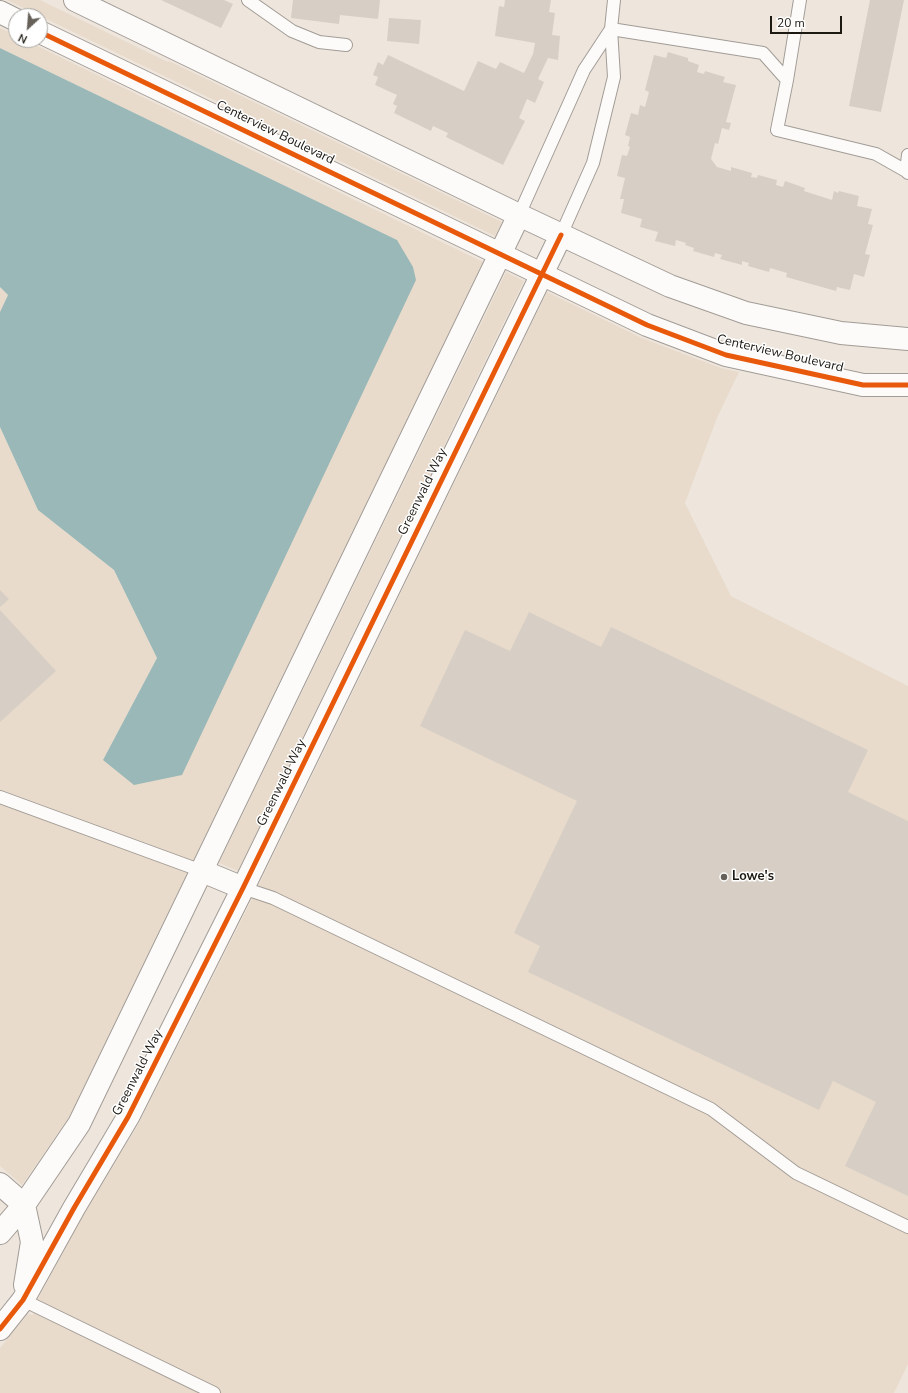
<!DOCTYPE html>
<style>
body{margin:0}
#map{position:relative;width:908px;height:1393px;overflow:hidden;background:#eee6dd;font-family:"Nunito Sans",sans-serif}
canvas{display:block}
.north{position:absolute;left:8px;top:8px;width:40px;height:40px;box-sizing:border-box;background:#fff;border:1px solid #a4a3a0;border-radius:50%;rotate:206deg;font-size:11px;font-weight:700;line-height:16px;text-align:center;color:#1c1812}
.north::after{content:'';display:block;margin:auto;width:14px;height:18px;background:#666059;clip-path:polygon(50% 0,100% 100%,50% 72%,0 100%)}
.scale{position:absolute;left:770px;top:16px;width:72px;height:18px;box-sizing:border-box;border:2px solid #1c1812;border-top:0;padding-left:5px;font-size:12px;line-height:14px;white-space:nowrap;color:#1c1812;-webkit-text-stroke:3px #fff;paint-order:stroke}
</style>
<div id="map">
<canvas width="908" height="1393"></canvas>
<div class="north">N</div>
<div class="scale">20 m</div>
</div>
<script>
const ctx = document.querySelector('canvas').getContext('2d');
ctx.lineJoin = 'round';
function fillPath(path, color) {
  ctx.fillStyle = color;
  ctx.fill(path, 'evenodd');
}
function poly(rows) {
  const path = new Path2D();
  for (const r of rows) {
    path.moveTo(r[0], r[1]);
    for (let i = 2; i < r.length; i += 2) path.lineTo(r[i], r[i + 1]);
  }
  return path;
}
function strokePath(path, color, width, dash) {
  ctx.strokeStyle = color;
  ctx.lineWidth = width;
  ctx.lineCap = dash ? 'butt' : 'round';
  ctx.setLineDash(dash || []);
  ctx.stroke(path);
}
function label(font, color, halo, rows, align = 'center') {
  ctx.font = font + ' "Nunito Sans",sans-serif';
  ctx.lineWidth = 3;
  ctx.setLineDash([]);
  ctx.textBaseline = 'middle';
  ctx.strokeStyle = halo;
  ctx.fillStyle = color;
  for (const [text, x, y, turn = 0] of rows) {
    ctx.save();
    ctx.translate(x, y);
    ctx.rotate((+turn || 0) * Math.PI / 180);
    ctx.textAlign = isNaN(turn) ? turn : align;
    if (halo) ctx.strokeText(text, 0, 0);
    ctx.fillText(text, 0, 0);
    ctx.restore();
  }
}
fillPath(poly([
 [7,0,40,0,168,62,169,61,502,222,495,236],
 [0,28,16,35,16,40,25,40,483,262,69,1117,22,1185,0,1166,0,427,38,510,114,570,157,658,103,760,397,240,0,48],
 [506,272,524,281,238,871,219,863],
 [0,287,8,295,0,312],
 [547,292,642,338,721,368,739,372,717,418,685,503,731,596,908,686,908,1364,894,1393,0,1393,0,1348,28,1314,33,1315,35,1304,84,1214,139,1123,249,905]
]), '#e9dbcb');
fillPath(poly([
 [0,48,397,240,413,267,416,280,182,775,134,785,103,760,157,658,114,570,38,510,0,427,0,312,8,295,0,287]
]), '#99b8b7');
fillPath(poly([
 [161,0,224,0,233,4,221,28],
 [293,0,380,0,378,19,340,15,339,24,291,18],
 [505,0,551,0,549,12,555,13,552,35,560,36,558,60,548,58,538,79,544,82,535,103,527,99,519,118,525,121,503,165,446,137,448,133,433,126,431,131,394,113,397,106,393,104,397,95,375,85,378,77,373,75,378,62,383,65,388,55,464,91,478,61,496,69,500,62,524,73,533,54,535,43,495,36,499,6,504,7],
 [870,0,904,0,881,112,849,106],
 [389,18,421,20,419,44,387,41],
 [668,52,688,58,688,61,699,65,697,72,704,74,705,71,725,77,723,82,736,85,726,122,731,123,729,130,722,128,718,144,715,143,711,159,717,167,731,171,731,167,752,173,751,177,757,178,758,175,777,180,776,185,783,187,785,181,805,188,804,191,832,200,834,191,838,193,839,191,859,196,857,206,872,209,868,224,873,225,865,254,870,255,864,277,854,274,850,290,837,287,836,291,786,277,787,273,770,268,769,272,748,266,749,263,742,261,742,265,720,259,722,255,715,253,714,257,693,251,694,248,685,245,686,243,676,240,675,246,655,241,658,232,640,227,642,219,621,213,624,199,620,199,625,178,617,176,622,155,627,156,630,147,628,146,630,137,625,135,631,113,638,115,640,105,645,107,649,92,645,90,654,55,666,58],
 [0,590,9,599,0,607],
 [0,610,56,671,0,722],
 [529,612,601,647,611,627,868,750,848,792,908,821,908,1196,845,1166,876,1102,833,1081,819,1110,528,972,540,946,514,933,577,801,420,726,465,630,510,651]
]), '#d7cfc5');
const lane = poly([
 [248,0,292,31,319,42,346,45],
 [611,29,763,53,787,80,777,130,876,154,906,171,908,173],
 [787,80,800,0],
 [906,171,908,155],
 [519,215,584,70,611,29],
 [561,235,593,163,614,77,611,29,614,0],
 [0,797,202,871],
 [243,888,273,898,711,1109,796,1173,908,1227],
 [23,1300,214,1393]
]);
const street = poly([
 [202,871,243,888],
 [0,1184,24,1205]
]);
const secondary = poly([
 [75,0,519,215,670,286,746,313,841,333,908,339],
 [0,12,16,20],
 [40,32,647,325,726,355,863,385,908,385],
 [24,1205,32,1242,25,1285],
 [0,1233,24,1205,79,1124,519,215],
 [0,1329,23,1300,74,1208,128,1117,243,888,561,235]
]);
strokePath(lane, '#a29c96', 14);
strokePath(street, '#a29c96', 24);
strokePath(secondary, '#a29c96', 24);
strokePath(lane, '#fcfbfa', 12);
strokePath(street, '#fcfbfa', 22);
strokePath(secondary, '#fcfbfa', 22);
strokePath(poly([
 [40,32,647,325,726,355,863,385,908,385],
 [0,1329,23,1300,74,1208,128,1117,243,888,561,235]
]), '#e8590c', 5);
for (const [x, y, r, color] of [
 [724,877,4,"#666059"]
]) {
  const dot = new Path2D();
  dot.arc(x, y, r, 0, 2 * Math.PI);
  ctx.fillStyle = color;
  ctx.fill(dot);
  strokePath(dot, '#fff', 1.5);
}
label('13px', '#1c1812', '#fff', [
 ["Centerview Boulevard",275,133,26],
 ["Centerview Boulevard",780,354,13],
 ["Greenwald Way",423,492,-64],
 ["Greenwald Way",282,783,-64],
 ["Greenwald Way",138,1073,-63]
]);
label('bold 13px', '#1c1812', '#fff', [
 ["Lowe's",732,877]
], 'left');
</script>
